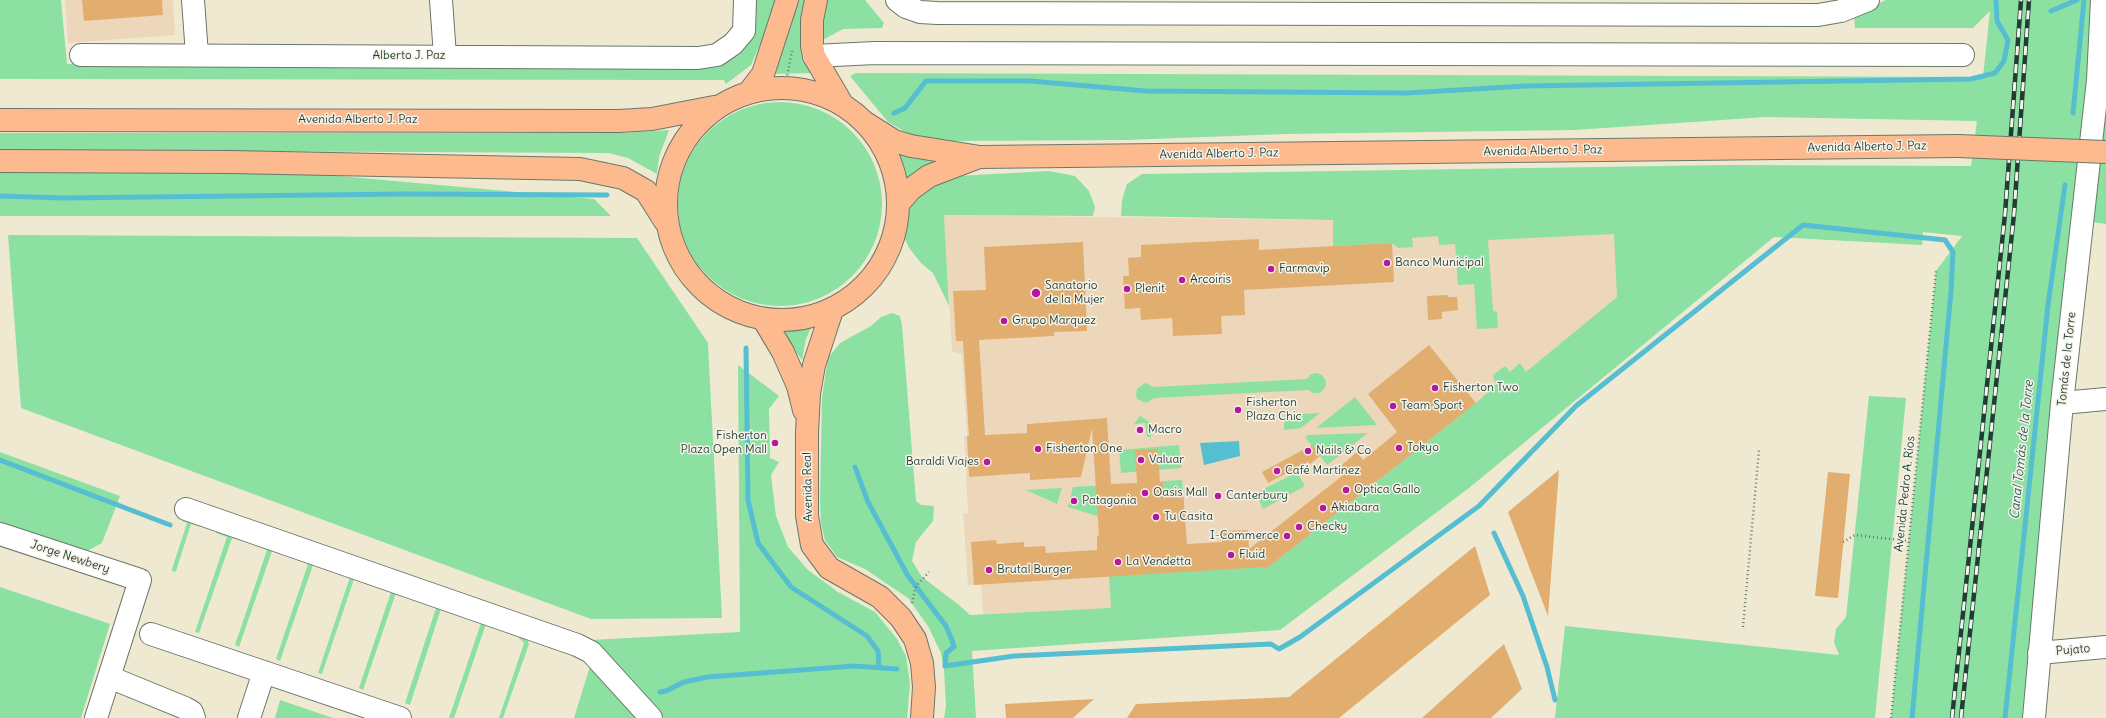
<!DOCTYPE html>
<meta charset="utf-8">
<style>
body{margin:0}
canvas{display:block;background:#f0e9d2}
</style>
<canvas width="2106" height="718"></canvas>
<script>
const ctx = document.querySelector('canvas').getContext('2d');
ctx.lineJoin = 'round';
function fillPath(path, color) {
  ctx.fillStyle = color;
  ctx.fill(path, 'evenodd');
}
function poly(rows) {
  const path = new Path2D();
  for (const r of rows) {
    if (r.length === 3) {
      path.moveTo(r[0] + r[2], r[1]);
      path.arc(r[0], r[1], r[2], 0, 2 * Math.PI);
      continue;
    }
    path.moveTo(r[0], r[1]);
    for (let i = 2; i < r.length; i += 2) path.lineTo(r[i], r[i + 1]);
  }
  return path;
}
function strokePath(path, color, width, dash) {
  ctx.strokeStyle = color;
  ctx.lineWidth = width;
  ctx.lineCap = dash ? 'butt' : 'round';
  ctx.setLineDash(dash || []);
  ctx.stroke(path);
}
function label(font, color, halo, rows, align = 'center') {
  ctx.font = font + ' Delius,sans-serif';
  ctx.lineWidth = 3;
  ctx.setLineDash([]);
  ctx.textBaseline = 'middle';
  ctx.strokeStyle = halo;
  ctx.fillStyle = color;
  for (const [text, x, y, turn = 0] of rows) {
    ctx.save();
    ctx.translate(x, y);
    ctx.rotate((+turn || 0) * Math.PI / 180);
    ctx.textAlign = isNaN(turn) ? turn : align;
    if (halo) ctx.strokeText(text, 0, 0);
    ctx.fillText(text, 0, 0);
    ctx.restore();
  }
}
fillPath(poly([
 [65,0,173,0,175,35,68,43],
 [944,215,1481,222,1751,216,1273,602,983,614,981,585,968,585,963,514,968,513,964,437,967,436,962,357,961,354,952,352]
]), '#edd7bb');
fillPath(poly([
 [0,0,61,0,67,64,706,68,718,67,740,54,752,36,755,0,775,0,765,33,751,65,726,84,724,80,0,79],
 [793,0,810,0,812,73,769,74],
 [826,0,865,0,884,23,882,28,843,29,821,41,821,26],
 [1886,0,2102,0,2106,80,2106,224,2083,221,2034,718,1891,718,1936,271,1962,236,1923,232,1922,245,1774,237,1469,488,1280,630,972,651,976,718,944,718,946,706,944,670,941,653,928,626,908,598,865,569,837,557,825,540,821,524,820,500,822,397,828,358,840,343,871,326,881,317,892,313,900,316,902,325,916,501,921,505,934,506,933,521,916,542,912,561,922,577,959,605,970,615,1111,608,1109,576,1264,566,1266,569,1476,403,1496,385,1493,375,1505,366,1510,372,1520,363,1526,372,1617,297,1614,234,1488,240,1493,311,1497,312,1498,328,1477,329,1474,284,1458,285,1455,244,1439,245,1438,236,1412,238,1413,247,1398,248,1392,243,1333,246,1333,220,1121,216,1122,200,1127,184,1142,174,1726,165,1971,166,1977,121,1766,117,1575,130,1285,134,1127,140,950,141,909,134,888,122,850,76,856,73,1983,77,1990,11,1973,28,1855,28,1854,15],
 [780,204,102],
 [669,130,659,157,657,174,628,158,609,153,0,150,0,133,624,133],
 [902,152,961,158,903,181,898,156],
 [273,170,594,199,611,216,0,216,0,172],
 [1049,171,1075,176,1089,191,1095,207,1093,216,944,215,949,306,933,273,921,263,909,248,902,232,904,214,914,196,933,183,957,176],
 [8,235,637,238,708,343,722,618,591,619,21,408],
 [811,328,806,339,802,360,780,331],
 [738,365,779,396,769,409,770,458,779,462,771,475,776,516,788,547,808,570,838,592,875,612,897,639,906,656,910,684,907,718,664,718,591,640,740,632],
 [1316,373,1322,375,1325,379,1326,385,1323,390,1319,393,1313,393,1308,390,1154,398,1146,403,1137,399,1136,394,1137,389,1145,383,1154,387,1307,379,1311,374],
 [1869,396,1906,398,1875,718,1555,718,1565,626,1839,655,1834,642,1836,629,1846,617],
 [1355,397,1377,425,1316,428],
 [1320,413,1301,428,1284,430,1284,415],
 [1140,416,1151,423,1151,437,1147,437,1145,423,1134,424],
 [1368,433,1327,465,1305,437,1308,435],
 [1179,445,1181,468,1121,473,1119,450],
 [0,452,120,496,102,543,87,551,0,522],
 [1297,472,1305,486,1263,509,1256,493],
 [1182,480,1183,490,1163,492,1163,481],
 [1107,485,1110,520,1068,507,1073,487],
 [1062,488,1057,504,1026,490],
 [184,515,203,525,201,527,191,524,176,571,173,572,172,569,187,523,182,521],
 [216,530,245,539,243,541,232,538,199,633,195,632,227,537,216,533],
 [256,543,285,552,283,555,272,551,239,647,235,645,267,550,256,546],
 [297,557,324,569,313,565,280,661,276,659,308,564,297,560],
 [350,577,354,579,322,674,318,673],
 [0,587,110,624,81,718,0,718],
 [391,592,396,593,363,690,359,688],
 [436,608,441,609,410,705,405,703],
 [481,623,486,624,454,718,449,718],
 [515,634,526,637,529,644,503,718,499,718,524,643],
 [590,666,637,718,574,718],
 [280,700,333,718,275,718]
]), '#8ce0a2');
fillPath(poly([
 [1239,441,1240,456,1204,465,1200,443]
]), '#55bed1');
strokePath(poly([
 [2051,11,2077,0],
 [894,113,905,108,926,81,1030,81,1146,91,1407,93,1525,86,1971,79,1995,73,2004,61,2008,40,1997,21,1996,0],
 [2073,113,2084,0],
 [0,196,63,198,404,194,607,195],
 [746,348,748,500,758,543,791,587,867,636,878,651,879,666],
 [0,460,170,525],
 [855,467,868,502,908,576,946,626,952,640,954,647,946,653,945,666,1014,656,1271,644,1279,649,1300,637,1479,506,1576,406,1803,225,1945,240,1953,252,1951,291,1912,718],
 [1494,533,1523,596,1547,667,1555,700],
 [660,692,666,691,684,682,708,677,854,666,897,669],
 [2005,718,2048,305,2065,185]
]), '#55bed1', 5);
fillPath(poly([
 [82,0,162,0,163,15,84,21],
 [1259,239,1259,250,1392,243,1394,282,1244,290,1245,315,1221,316,1222,334,1173,336,1172,318,1141,320,1140,308,1125,309,1123,276,1129,276,1128,258,1141,257,1141,245],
 [1083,242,1087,331,1054,332,1054,336,979,340,985,435,1027,433,1027,424,1107,418,1111,484,1137,483,1135,450,1158,449,1160,482,1163,481,1163,492,1183,490,1187,544,1222,542,1221,531,1248,530,1249,549,1342,476,1337,469,1357,452,1363,460,1384,443,1397,432,1368,394,1429,345,1476,403,1266,569,1264,567,974,585,971,542,996,540,997,544,1024,542,1024,547,1045,546,1046,553,1064,552,1097,550,1097,536,1099,536,1092,428,1081,477,1030,480,1030,473,969,477,967,436,969,436,963,341,956,341,953,291,986,290,984,247],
 [1448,295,1448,297,1457,297,1458,310,1442,312,1442,319,1428,320,1427,296],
 [1312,445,1320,456,1310,464,1308,462,1268,483,1262,472],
 [1559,470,1548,616,1508,512],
 [1828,472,1850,474,1838,598,1815,596],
 [1475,546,1490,595,1339,718,1127,718,1136,704,1289,697],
 [1504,644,1522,689,1491,718,1422,718],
 [1094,699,1073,718,1006,718,1005,704]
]), '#e2ae70');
const minor = poly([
 [193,0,197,55],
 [441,0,445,56],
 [897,0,906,7,920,12,937,13,1818,15,1841,11,1868,0],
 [81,55,698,58,717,55,733,44,744,31,745,0],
 [814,56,875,53,1963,55],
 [2062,403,2106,399],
 [186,509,577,645,591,652,651,718],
 [0,534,140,580,96,718],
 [151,634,400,718],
 [2039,653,2106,647],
 [109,677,185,708,192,712,194,718],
 [249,718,264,672],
 [2034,718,2062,403,2098,80,2102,0]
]);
const major = poly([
 [816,0,812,20,812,46,814,56,842,104],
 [782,204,116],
 [750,91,763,74,787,0],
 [0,120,619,121,652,119,714,107],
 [864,122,894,141,911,146,980,157,1958,146],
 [0,161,231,162,580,169,623,178,646,191,665,221],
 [898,204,911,189,929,176,979,157],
 [832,310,814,365,809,394,807,432,807,516,812,545,829,568,880,597,901,618,915,639,922,663,924,687,922,718],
 [764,320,783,352,798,386,804,410]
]);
strokePath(minor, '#68796b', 24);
strokePath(major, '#68796b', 24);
strokePath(poly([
 [785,87,792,51],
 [1843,542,1855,535,1909,541],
 [912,603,916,586,929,572],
 [1743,627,1759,450],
 [1891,718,1936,271]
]), '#68796b', 2.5, [1, 3]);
strokePath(minor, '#fff', 22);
strokePath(major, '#fcba8e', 22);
const rail = poly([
 [1952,718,2005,214,2021,0],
 [1961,718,2014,214,2029,0]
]);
strokePath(rail, '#1f3d34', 4.5);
strokePath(rail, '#f7f3e8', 3, [9]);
const majorBridge = poly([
 [1958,146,2106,152]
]);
strokePath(majorBridge, '#68796b', 24, []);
strokePath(majorBridge, '#fcba8e', 22);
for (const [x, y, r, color] of [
 [1387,263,4,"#b5179e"],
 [1271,269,4,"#b5179e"],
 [1182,280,4,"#b5179e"],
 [1127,289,4,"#b5179e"],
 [1036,293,5,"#b5179e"],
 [1004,321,4,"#b5179e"],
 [1435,388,4,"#b5179e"],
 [1393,406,4,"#b5179e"],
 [1238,410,4,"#b5179e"],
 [1140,430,4,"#b5179e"],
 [775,443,4,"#b5179e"],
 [1399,448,4,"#b5179e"],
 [1038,449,4,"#b5179e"],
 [1308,451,4,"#b5179e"],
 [1141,460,4,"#b5179e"],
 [987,462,4,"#b5179e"],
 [1277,471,4,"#b5179e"],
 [1346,490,4,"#b5179e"],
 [1145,493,4,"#b5179e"],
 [1218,496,4,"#b5179e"],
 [1074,501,4,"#b5179e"],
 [1323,508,4,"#b5179e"],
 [1156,517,4,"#b5179e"],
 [1299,527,4,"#b5179e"],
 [1287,536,4,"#b5179e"],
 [1231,555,4,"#b5179e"],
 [1118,562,4,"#b5179e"],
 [989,570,4,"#b5179e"]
]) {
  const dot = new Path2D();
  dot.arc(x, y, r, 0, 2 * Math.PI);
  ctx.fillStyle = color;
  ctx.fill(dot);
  strokePath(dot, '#f7f3e8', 1.5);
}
label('12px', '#1f3d34', '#f7f3e8', [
 ["Alberto J. Paz",409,56],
 ["Avenida Alberto J. Paz",358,120],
 ["Avenida Alberto J. Paz",1867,147,-1],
 ["Avenida Alberto J. Paz",1543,151,-1],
 ["Avenida Alberto J. Paz",1219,154,-1],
 ["Tomás de la Torre",2067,359,-84],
 ["Avenida Real",808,487,-91],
 ["Avenida Pedro A. Ríos",1905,494,-84],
 ["Jorge Newbery",70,557,18],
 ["Pujato",2073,650,-5]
]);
label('12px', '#1f3d34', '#f7f3e8', [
 ["Banco Municipal",1395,263],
 ["Farmavip",1279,269],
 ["Arcoiris",1190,280],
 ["Sanatorio",1045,286],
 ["de la Mujer",1045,300],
 ["Plenit",1135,289],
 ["Grupo Marquez",1012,321],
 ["Fisherton Two",1443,388],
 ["Fisherton",1246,403],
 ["Plaza Chic",1246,417],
 ["Team Sport",1401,406],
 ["Macro",1148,430],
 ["Fisherton",767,436,"right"],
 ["Plaza Open Mall",767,450,"right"],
 ["Tokyo",1407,448],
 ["Fisherton One",1046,449],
 ["Nails & Co",1316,451],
 ["Valuar",1149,460],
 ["Baraldi Viajes",979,462,"right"],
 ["Café Martínez",1285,471],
 ["Optica Gallo",1354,490],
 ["Oasis Mall",1153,493],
 ["Canterbury",1226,496],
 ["Patagonia",1082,501],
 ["Akiabara",1331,508],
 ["Tu Casita",1164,517],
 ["Checky",1307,527],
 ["I-Commerce",1279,536,"right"],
 ["Fluid",1239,555],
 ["La Vendetta",1126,562],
 ["Brutal Burger",997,570]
], 'left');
label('italic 13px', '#2c5d5b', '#f7f3e8', [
 ["Canal Tomás de la Torre",2022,450,-84]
]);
</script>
